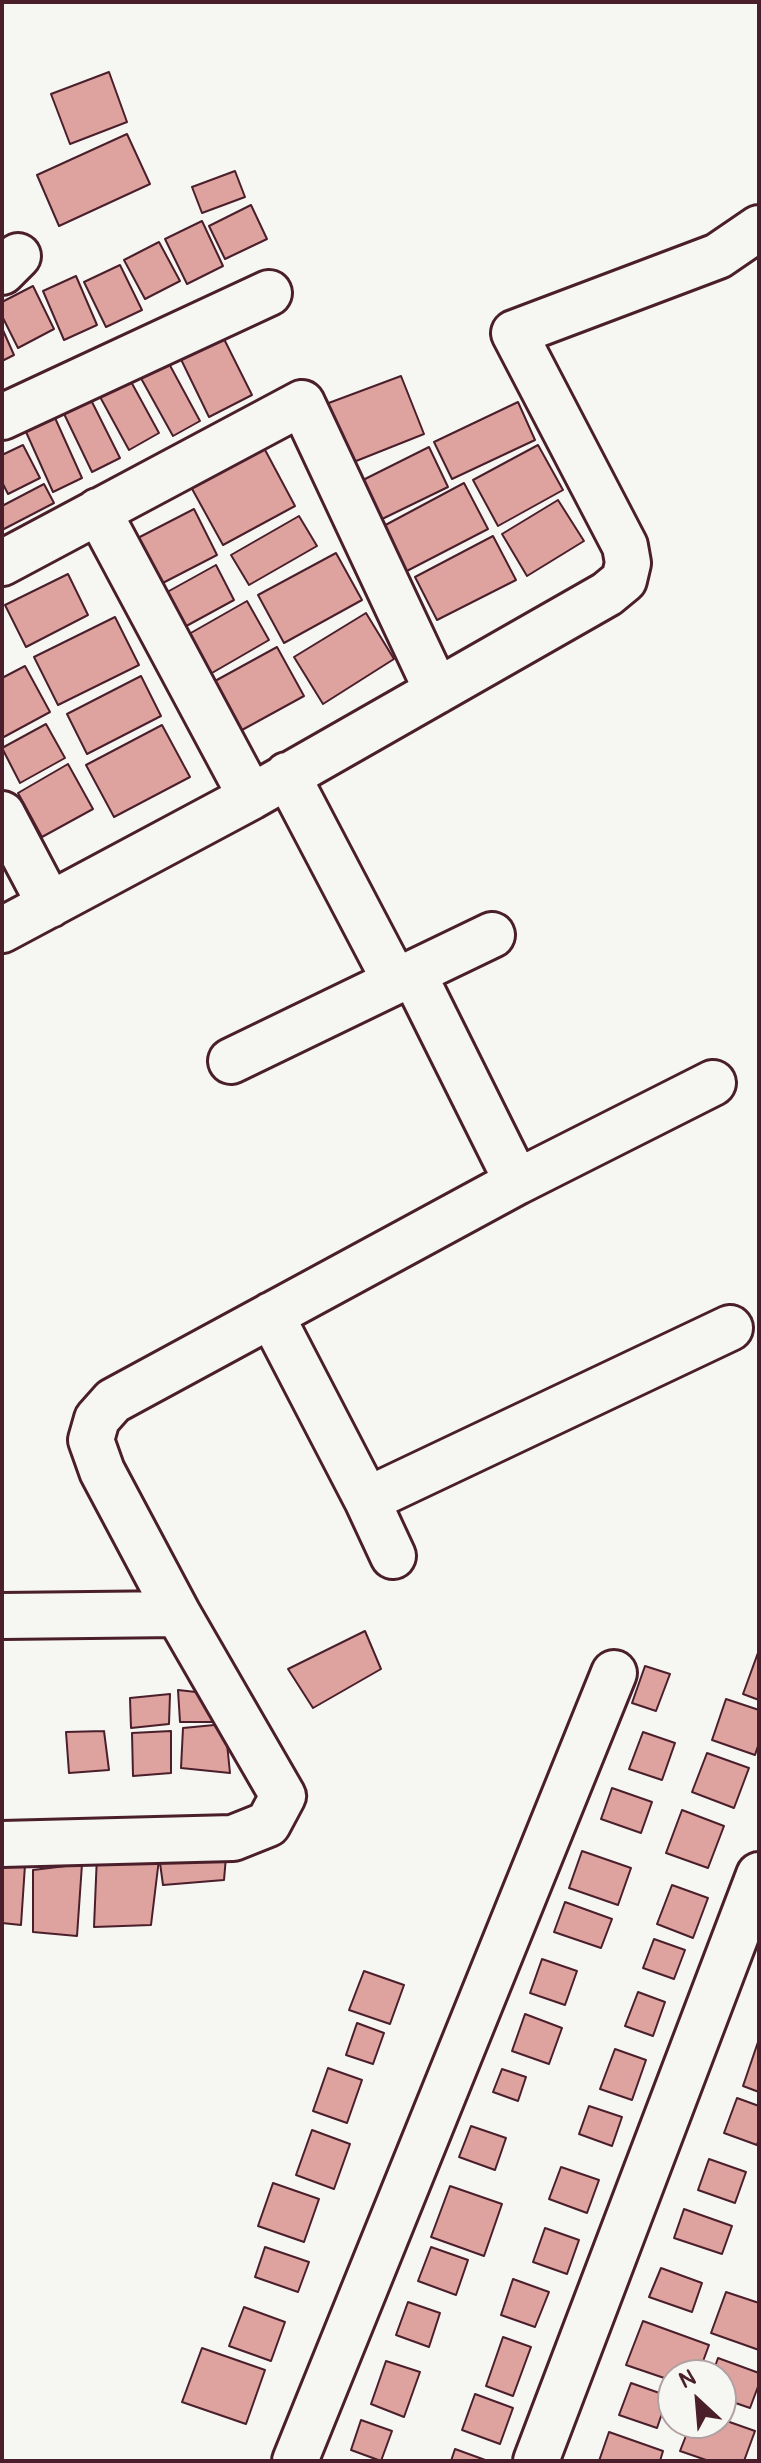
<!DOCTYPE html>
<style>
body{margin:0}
#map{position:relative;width:761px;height:2463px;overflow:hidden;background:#f6f6f2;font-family:Pangolin,sans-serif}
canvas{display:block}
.frame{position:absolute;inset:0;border:4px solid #4a1f2b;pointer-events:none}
.north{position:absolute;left:657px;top:2359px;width:80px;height:80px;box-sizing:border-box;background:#f6f6f2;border:2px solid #b1a0a2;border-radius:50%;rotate:334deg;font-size:22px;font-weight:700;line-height:32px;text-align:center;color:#4a1f2b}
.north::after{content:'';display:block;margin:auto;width:28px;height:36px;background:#4a1f2b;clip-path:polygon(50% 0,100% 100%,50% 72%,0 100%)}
</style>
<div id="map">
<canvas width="761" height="2463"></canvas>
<div class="frame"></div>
<div class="north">N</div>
</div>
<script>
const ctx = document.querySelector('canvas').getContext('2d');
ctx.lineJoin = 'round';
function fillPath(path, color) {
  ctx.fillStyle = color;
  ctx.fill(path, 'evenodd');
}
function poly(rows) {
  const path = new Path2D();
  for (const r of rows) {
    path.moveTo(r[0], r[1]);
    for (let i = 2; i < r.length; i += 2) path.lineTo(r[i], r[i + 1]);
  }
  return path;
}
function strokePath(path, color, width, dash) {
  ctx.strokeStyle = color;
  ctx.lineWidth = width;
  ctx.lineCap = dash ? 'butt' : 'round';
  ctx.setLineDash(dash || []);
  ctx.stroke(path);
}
const building = poly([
 [109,72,127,122,70,144,51,94,109,72],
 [127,134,150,184,59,226,37,175,127,134],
 [235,171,245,197,202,213,192,187,235,171],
 [251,205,267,239,225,259,209,226,251,205],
 [202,221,223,266,187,284,165,239,202,221],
 [159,242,180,281,145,299,124,260,159,242],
 [120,265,142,310,106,327,84,282,120,265],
 [76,276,97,325,64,340,43,291,76,276],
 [33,286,54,329,18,348,2,316,2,302,33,286],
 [216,323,252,395,209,417,174,345,216,323],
 [2,328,14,355,2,361,2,328],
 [160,347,200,421,173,436,132,362,160,347],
 [123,367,159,433,129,450,93,384,123,367],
 [401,376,424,434,341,467,318,407,401,376],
 [81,380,120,458,92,472,54,393,81,380],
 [518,402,535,440,452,479,434,442,518,402],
 [51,409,82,478,53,492,22,423,51,409],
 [23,445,40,478,8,494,2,482,2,455,23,445],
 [538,445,563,490,498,526,473,480,538,445],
 [429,447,448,487,378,521,359,482,429,447],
 [264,448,295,506,223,545,191,487,264,448],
 [464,483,488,529,401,574,378,529,464,483],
 [44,484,54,503,2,530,2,506,44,484],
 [558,500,584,541,527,576,502,534,558,500],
 [194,509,217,555,155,587,132,541,194,509],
 [299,516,317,546,249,585,231,555,299,516],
 [493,536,516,580,437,620,415,577,493,536],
 [336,553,362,600,284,643,258,595,336,553],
 [216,565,234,600,179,630,160,596,216,565],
 [68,574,88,615,26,647,5,605,68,574],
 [247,601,269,640,205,677,182,638,247,601],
 [366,613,394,659,323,704,294,657,366,613],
 [115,617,139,665,58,705,34,657,115,617],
 [277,647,304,696,242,730,215,681,277,647],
 [25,666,50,712,2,738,2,678,25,666],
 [141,676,161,716,87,754,67,714,141,676],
 [46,724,65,758,20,783,2,748,46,724],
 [162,725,190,777,114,817,86,765,162,725],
 [68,764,93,809,42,837,18,793,68,764],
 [365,1631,381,1669,313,1708,288,1669,365,1631],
 [759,1650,759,1700,743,1694,759,1650],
 [645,1666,670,1674,656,1711,632,1703,645,1666],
 [178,1690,223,1695,233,1722,180,1722,178,1690],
 [170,1694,169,1724,131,1728,130,1698,170,1694],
 [726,1699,759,1710,759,1743,755,1755,712,1740,726,1699],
 [225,1724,230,1773,181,1768,183,1728,225,1724],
 [104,1731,109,1770,69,1773,66,1732,104,1731],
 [171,1731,171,1773,133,1776,132,1733,171,1731],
 [643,1732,675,1743,662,1780,629,1769,643,1732],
 [707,1753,749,1768,734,1808,692,1792,707,1753],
 [612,1788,652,1802,641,1833,601,1819,612,1788],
 [682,1810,724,1826,708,1868,666,1853,682,1810],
 [227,1845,224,1880,163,1885,158,1848,227,1845],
 [582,1851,631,1868,618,1905,569,1888,582,1851],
 [97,1855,159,1859,151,1925,94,1927,97,1855],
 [82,1864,77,1936,33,1932,33,1870,82,1864],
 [2,1865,25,1865,21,1925,2,1923,2,1865],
 [672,1885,708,1898,693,1938,657,1924,672,1885],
 [565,1902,612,1919,601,1948,554,1932,565,1902],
 [654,1939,685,1950,674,1979,643,1968,654,1939],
 [542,1959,577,1971,565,2005,530,1993,542,1959],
 [364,1971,404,1985,390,2024,349,2010,364,1971],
 [638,1992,665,2002,653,2036,625,2026,638,1992],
 [525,2014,562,2028,549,2064,512,2051,525,2014],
 [357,2023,384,2033,373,2064,346,2055,357,2023],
 [758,2042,759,2043,759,2092,743,2086,758,2042],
 [615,2049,646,2060,632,2100,600,2089,615,2049],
 [328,2068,362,2080,347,2123,313,2111,328,2068],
 [502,2069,526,2077,518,2101,493,2092,502,2069],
 [737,2098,759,2106,759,2138,757,2145,724,2133,737,2098],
 [589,2106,622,2117,612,2146,579,2134,589,2106],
 [471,2126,506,2138,495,2170,459,2157,471,2126],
 [312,2130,350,2144,334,2189,296,2175,312,2130],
 [709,2159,746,2172,735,2203,698,2190,709,2159],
 [561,2167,599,2180,587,2213,549,2199,561,2167],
 [273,2183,319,2199,304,2242,258,2226,273,2183],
 [450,2186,502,2204,484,2256,431,2237,450,2186],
 [684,2209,732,2226,722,2254,674,2238,684,2209],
 [545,2228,579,2240,567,2274,533,2262,545,2228],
 [265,2247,309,2262,298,2292,255,2277,265,2247],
 [431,2247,468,2260,456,2295,418,2281,431,2247],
 [661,2268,702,2283,692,2312,649,2297,661,2268],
 [513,2279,549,2292,535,2327,501,2315,513,2279],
 [726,2292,759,2303,759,2350,711,2333,726,2292],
 [408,2302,440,2313,429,2347,396,2335,408,2302],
 [244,2307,285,2322,271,2361,229,2346,244,2307],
 [643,2321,709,2345,698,2375,673,2375,673,2381,626,2365,643,2321],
 [503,2337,531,2347,513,2396,486,2386,503,2337],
 [202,2348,265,2370,246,2424,182,2402,202,2348],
 [718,2358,759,2373,759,2384,750,2408,721,2398,721,2375,712,2375,718,2358],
 [386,2361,420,2372,404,2417,371,2404,386,2361],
 [631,2383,668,2396,657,2428,619,2415,631,2383],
 [475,2394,513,2408,500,2444,462,2430,475,2394],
 [721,2419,755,2431,744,2461,709,2461,680,2451,691,2423,721,2423,721,2419],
 [361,2420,392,2431,381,2461,351,2450,361,2420],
 [609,2432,663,2451,660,2461,599,2461,609,2432],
 [455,2449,488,2461,451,2461,455,2449]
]);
fillPath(building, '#dea39f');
strokePath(building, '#4a1f2b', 2);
const minor = poly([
 [2,272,18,256],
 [2,417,269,293],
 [98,511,251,797],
 [2,563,302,403,437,691],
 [287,775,395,981],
 [2,814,50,905],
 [2,930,251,797,607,594,624,580,628,563,625,546,514,333,718,256,759,228],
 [413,973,492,935],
 [231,1061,413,973,517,1182],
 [271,1315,367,1500,393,1556],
 [367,1500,730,1328],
 [2,1616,178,1614],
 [2,1844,233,1838,268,1824,283,1796,178,1614,102,1471,91,1440,97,1419,113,1401,517,1182,713,1083],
 [295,2461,614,1673],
 [536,2461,759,1875]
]);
strokePath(minor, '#4a1f2b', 50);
strokePath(minor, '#f6f6f2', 44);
</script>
